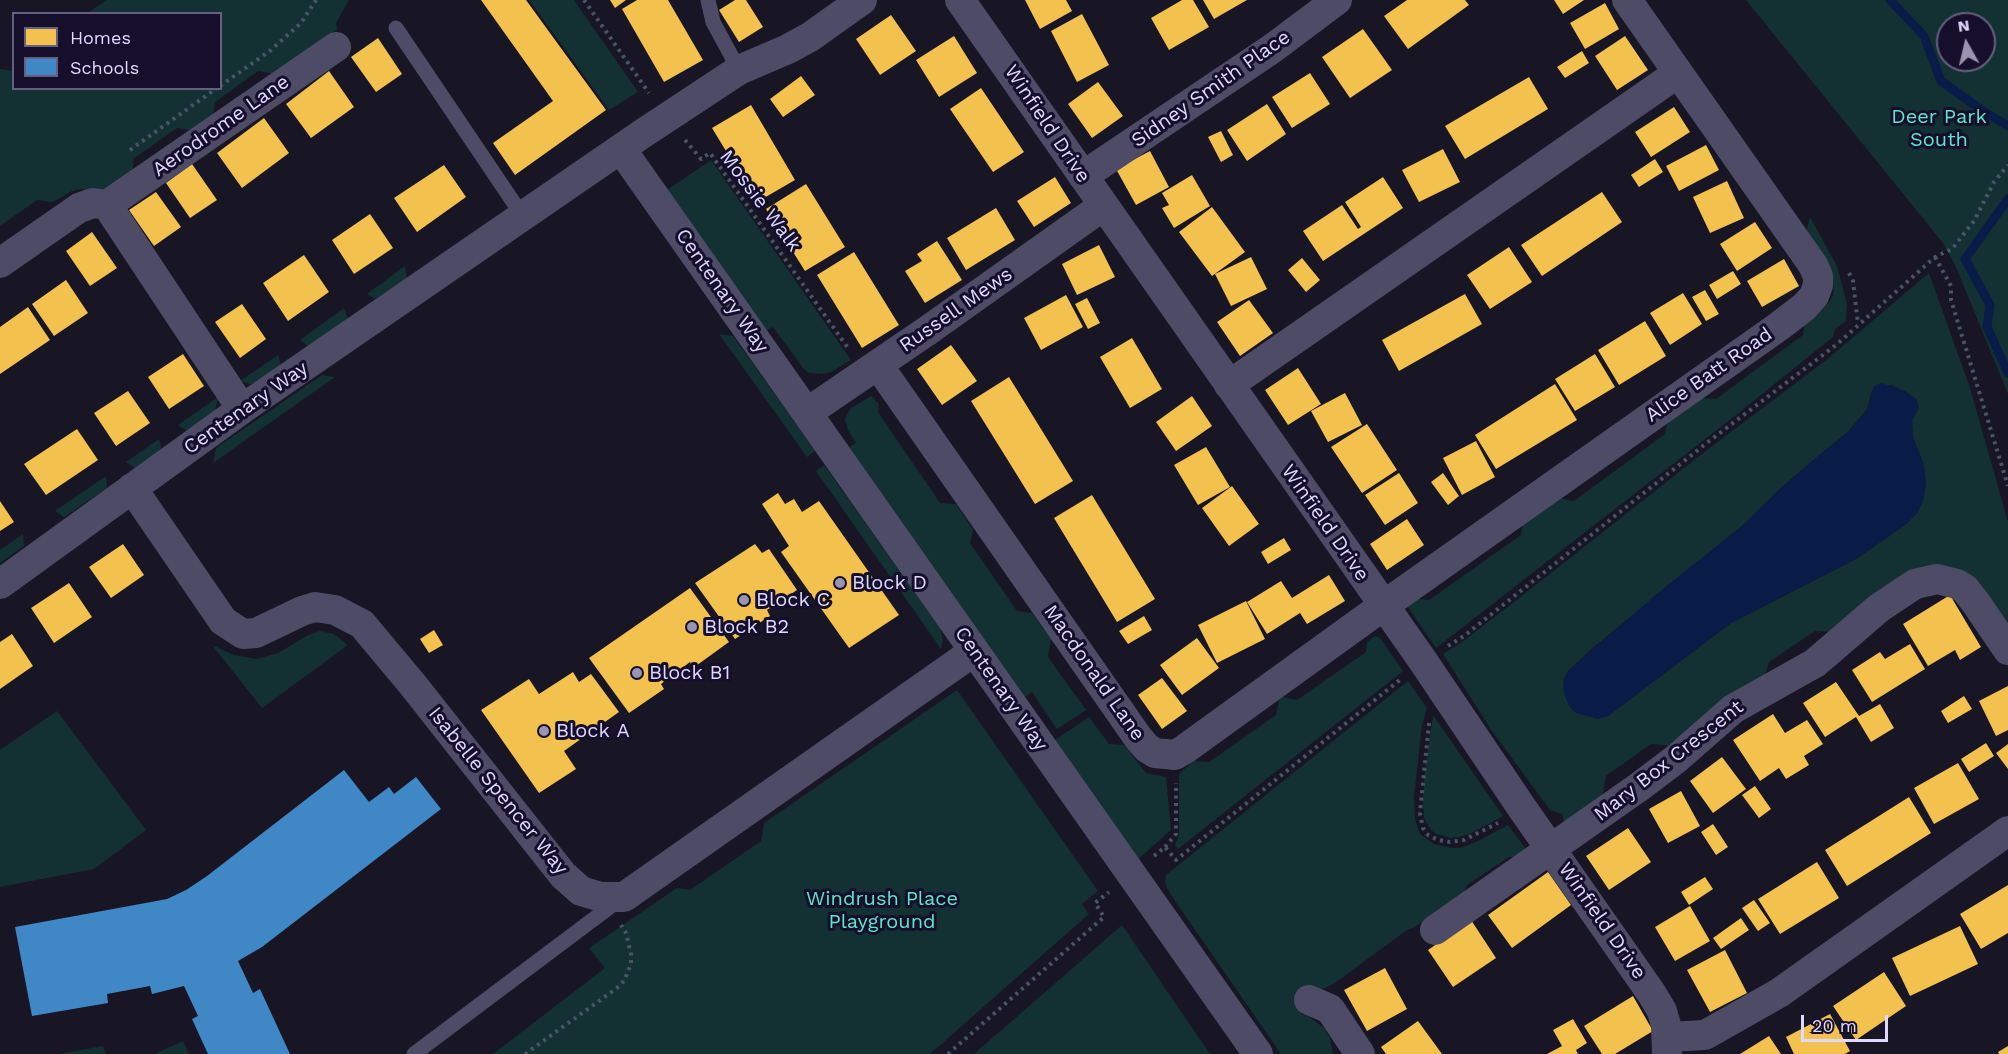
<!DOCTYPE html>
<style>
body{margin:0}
#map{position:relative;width:2008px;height:1054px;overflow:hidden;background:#181525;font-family:"Work Sans",sans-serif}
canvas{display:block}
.legend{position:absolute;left:12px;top:12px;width:210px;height:78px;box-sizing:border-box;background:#150f2b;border:2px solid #666080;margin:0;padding:8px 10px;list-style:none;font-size:18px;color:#dfd9ff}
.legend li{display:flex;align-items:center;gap:12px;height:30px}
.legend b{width:30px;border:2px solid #666080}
.north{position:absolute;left:1936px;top:12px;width:60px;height:60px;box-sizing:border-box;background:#150f2b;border:2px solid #666080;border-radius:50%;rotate:352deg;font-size:16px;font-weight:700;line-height:24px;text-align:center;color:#dfd9ff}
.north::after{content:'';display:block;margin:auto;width:21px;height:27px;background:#9994b3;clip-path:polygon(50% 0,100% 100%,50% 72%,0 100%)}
.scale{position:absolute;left:1801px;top:1015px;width:87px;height:27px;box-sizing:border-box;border:3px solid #dfd9ff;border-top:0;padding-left:8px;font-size:18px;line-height:21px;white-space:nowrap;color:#dfd9ff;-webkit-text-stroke:4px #150f2b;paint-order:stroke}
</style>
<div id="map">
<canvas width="2008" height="1054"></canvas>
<ul class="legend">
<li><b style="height:16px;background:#f2c14e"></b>Homes</li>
<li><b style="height:16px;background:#3f88c5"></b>Schools</li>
</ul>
<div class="north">N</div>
<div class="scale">20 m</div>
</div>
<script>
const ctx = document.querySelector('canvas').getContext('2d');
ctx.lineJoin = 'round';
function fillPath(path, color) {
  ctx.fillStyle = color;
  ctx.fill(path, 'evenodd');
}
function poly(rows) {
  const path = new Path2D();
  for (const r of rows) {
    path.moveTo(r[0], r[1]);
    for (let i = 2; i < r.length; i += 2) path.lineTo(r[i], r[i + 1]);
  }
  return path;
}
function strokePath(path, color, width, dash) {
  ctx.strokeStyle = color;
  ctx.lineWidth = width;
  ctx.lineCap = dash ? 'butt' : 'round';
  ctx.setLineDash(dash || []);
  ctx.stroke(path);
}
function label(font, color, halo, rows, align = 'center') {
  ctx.font = font + ' "Work Sans",sans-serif';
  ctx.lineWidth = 6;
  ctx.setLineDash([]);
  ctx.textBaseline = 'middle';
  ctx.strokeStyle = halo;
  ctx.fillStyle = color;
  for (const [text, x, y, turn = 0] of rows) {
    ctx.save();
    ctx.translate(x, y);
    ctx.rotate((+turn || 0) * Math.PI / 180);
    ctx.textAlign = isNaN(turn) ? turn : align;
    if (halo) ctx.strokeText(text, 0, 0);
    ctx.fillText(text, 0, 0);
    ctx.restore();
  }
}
fillPath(poly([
 [106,0,349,0,336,23,337,30,275,74,258,71,215,102,213,118,195,131,177,128,133,159,133,174,105,194,82,189,72,191,53,202,37,200,0,226,0,69,13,71,14,88,220,88,220,14,88,13],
 [529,0,574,0,638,92,609,110],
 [1746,0,2008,0,2008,394,1956,267,1943,243],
 [1948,24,1984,24,1984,60,1948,60],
 [711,160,851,360,831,372,823,374,809,373,803,368,773,327,765,331,667,190],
 [1810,217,1837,266,1847,304,1846,321,1835,329,1833,337,1736,415,1436,648,1405,603,1413,598,1429,600,1521,535,1523,522,1558,498,1574,501,1665,434,1668,419,1699,398,1716,399,1803,335,1805,321,1825,307,1831,300,1834,292,1832,270,1806,233],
 [405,266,407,278,375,299,367,294],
 [1929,273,1970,388,2008,522,2008,629,1959,572,1839,632,1815,631,1769,662,1763,682,1675,746,1651,744,1606,776,1602,798,1564,822,1562,814,1550,810,1492,731,1443,654,1462,642,1518,599,1707,450,1825,361],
 [1892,385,1916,399,1919,407,1912,421,1913,438,1924,465,1924,497,1918,512,1905,525,1856,559,1731,623,1608,716,1563,681,1568,671,1595,646,1742,526,1782,487,1824,451,1848,432,1867,409,1872,391],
 [344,308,348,319,308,346,300,340],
 [719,334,733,336,815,451,807,457],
 [278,355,281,365,255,383,250,384,240,381],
 [322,375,335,377,213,463,216,448],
 [871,396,879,404,878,412,940,503,956,504,973,530,970,543,1017,611,1032,613,1051,639,1048,657,1086,710,1057,729,1032,692,1025,697,849,447,856,443,848,430,845,419,847,414,851,408],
 [218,397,215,411,188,432,178,425],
 [159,439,162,450,135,468,126,462],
 [824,465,940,628,943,640,941,649,816,471],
 [106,476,107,488,64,517,55,511],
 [23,534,24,546,0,563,0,550],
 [320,631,334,634,348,645,262,708,212,645,234,655,257,659,278,653,308,635],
 [1375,636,1380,638,1403,671,1178,849,1175,845,1179,834,1179,774,1193,761,1209,762,1276,715,1279,700,1282,697,1297,700,1366,652,1367,642],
 [1408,681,1427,708,1422,725,1414,797,1415,819,1420,834,1434,844,1452,848,1460,848,1476,842,1508,825,1529,853,1522,856,1509,857,1467,885,1464,893,1413,928,1407,930,1335,983,1299,1000,1301,1014,1308,1016,1324,1028,1330,1038,1333,1054,1281,1054,1173,898,1167,888,1165,881,1166,875],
 [957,690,1098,891,1082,904,1089,914,930,1054,493,1054,605,968,589,948,677,888,690,890,761,841,764,823],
 [57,711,146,830,94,869,0,887,0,750],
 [1433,715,1503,816,1470,834,1459,837,1451,838,1436,834,1431,830,1424,818,1423,803,1425,769],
 [1089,717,1109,744,1124,745,1146,773,1166,777,1171,830,1137,860,1055,740],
 [1122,925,1210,1054,974,1054],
 [183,1041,189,1054,154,1054],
 [103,1046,106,1054,58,1054]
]), '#133133');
fillPath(poly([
 [1882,383,1905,391,1916,399,1919,407,1912,421,1913,438,1924,465,1926,483,1924,497,1918,512,1905,525,1856,559,1731,623,1608,716,1598,719,1576,713,1569,706,1564,694,1563,681,1568,671,1659,592,1742,526,1782,487,1824,451,1848,432,1867,410,1874,386]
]), '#091c48');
fillPath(poly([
 [481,0,526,0,606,110,515,175,493,143,553,101],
 [610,0,626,0,615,8],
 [637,0,668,0,703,60,664,82,622,9],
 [735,0,746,0,763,27,739,42,719,10],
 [1025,0,1066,0,1072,11,1040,29],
 [1182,0,1193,0,1209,27,1169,50,1151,18],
 [1203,0,1247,0,1214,19],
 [1407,0,1465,0,1469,5,1408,49,1384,16],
 [1554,0,1584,0,1563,14],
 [1605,3,1619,29,1585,49,1570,23],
 [1082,14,1109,65,1077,82,1051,31],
 [891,15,916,51,880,75,856,39],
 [1363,29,1392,70,1350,98,1322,57],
 [954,36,977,73,939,97,916,60],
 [1625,36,1648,70,1617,90,1595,56],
 [378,38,402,74,376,92,351,57],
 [1582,51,1589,63,1565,78,1557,67],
 [329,71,354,107,311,138,286,104],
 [1310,73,1330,104,1292,128,1272,97],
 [801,76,815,95,783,117,770,99],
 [1529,77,1548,109,1465,159,1445,126],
 [1098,82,1123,116,1092,138,1068,104],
 [981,88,1024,152,993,172,950,109],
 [1267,104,1286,134,1247,161,1227,130],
 [751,105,795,180,757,202,712,128],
 [1674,107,1690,132,1651,157,1635,132],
 [264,118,289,153,242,188,217,153],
 [1221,131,1233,155,1221,162,1208,137],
 [1706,145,1719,170,1679,191,1666,166],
 [1443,149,1460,182,1419,202,1402,170],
 [1150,151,1169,187,1136,205,1116,169],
 [1655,159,1663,172,1639,187,1631,175],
 [192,164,217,200,190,218,166,183],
 [444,165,466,197,417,232,394,198],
 [1192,175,1210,206,1174,228,1162,208,1169,205,1162,193],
 [1055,177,1071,203,1034,227,1017,201],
 [1383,177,1403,208,1323,261,1303,231,1342,205,1358,229,1361,227,1345,202],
 [1727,181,1744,218,1710,233,1693,197],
 [806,184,845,247,805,271,766,209],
 [156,192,181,227,154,246,129,210],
 [1602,192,1622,222,1542,276,1521,245],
 [1212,207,1245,252,1212,276,1179,232],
 [996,208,1015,240,966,270,947,238],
 [370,214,393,248,354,274,332,240],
 [1755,222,1772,248,1737,271,1720,244],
 [92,232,117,268,90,286,66,251],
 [937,241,962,280,925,303,905,271,922,261,917,254],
 [1099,245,1115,277,1077,295,1062,264],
 [1509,247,1532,282,1490,309,1467,275],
 [854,252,899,325,862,348,817,275],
 [304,255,329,292,288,321,263,283],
 [1251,257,1267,289,1231,306,1215,274],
 [1302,258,1320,280,1306,292,1288,270],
 [1784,259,1799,286,1762,307,1747,281],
 [1733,271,1741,284,1717,299,1709,285],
 [66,280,88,313,54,336,32,304],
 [1705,290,1719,314,1706,321,1692,297],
 [1683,293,1702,324,1670,345,1650,313],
 [1465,294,1482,324,1399,371,1382,340],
 [1066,295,1083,327,1041,350,1024,318],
 [1087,298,1100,323,1088,329,1075,304],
 [1249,300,1273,333,1240,356,1217,322],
 [242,304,266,339,240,358,215,322],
 [28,307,50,340,0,374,0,327],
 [1645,321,1666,356,1619,385,1598,350],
 [1132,338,1162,389,1130,408,1100,357],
 [951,345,977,381,942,405,917,369],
 [183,354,204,386,169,409,148,377],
 [1595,354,1615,387,1575,411,1555,379],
 [1298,368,1321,404,1288,425,1265,390],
 [1009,377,1073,481,1035,504,971,401],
 [1555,384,1577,420,1496,469,1475,435],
 [128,391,150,423,116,446,94,413],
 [1345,393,1362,425,1328,442,1311,411],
 [1192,396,1212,426,1176,451,1156,422],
 [1367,424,1397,470,1362,493,1331,447],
 [77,429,98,460,46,495,24,464],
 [1476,441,1495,477,1462,495,1443,458],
 [1206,447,1230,487,1198,505,1174,465],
 [1399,473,1418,503,1385,525,1365,495],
 [1443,473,1459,496,1448,505,1431,482],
 [1232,486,1259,524,1229,546,1202,508],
 [778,493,785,504,794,499,802,512,819,501,899,615,849,648,781,552,789,546,762,504],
 [1092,495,1155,599,1117,622,1054,518],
 [0,501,14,522,0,531],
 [1407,519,1424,545,1387,570,1370,544],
 [1284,538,1291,550,1268,564,1261,552],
 [123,544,144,575,111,598,89,567],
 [755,544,762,553,769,549,797,590,767,610,770,616,735,639,695,583],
 [1329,575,1345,601,1307,624,1300,613,1267,634,1247,602,1281,581,1292,598],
 [69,583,92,617,54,643,31,608],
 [690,588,729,642,693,668,690,662,661,684,664,689,629,713,589,658],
 [1950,595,1981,647,1960,660,1955,650,1928,666,1903,624],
 [1246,601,1265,639,1217,663,1198,625],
 [1144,616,1152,630,1128,644,1119,631],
 [434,630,443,645,429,653,420,639],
 [12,634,33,666,0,689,0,642],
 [1197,638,1219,668,1182,695,1160,665],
 [1910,644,1925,669,1872,702,1852,670,1880,652,1885,659],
 [573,672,579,682,591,674,619,712,564,751,576,769,539,793,481,710,529,679,539,694],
 [1162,678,1187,711,1162,729,1138,695],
 [1836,682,1859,716,1880,704,1894,728,1871,742,1856,717,1825,737,1803,703],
 [2008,686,2008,730,1996,736,1979,701],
 [1964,696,1972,709,1948,723,1941,711],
 [1773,714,1785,733,1807,720,1823,744,1804,756,1809,765,1786,779,1779,768,1760,781,1733,740],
 [1986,743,1994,756,1969,772,1961,759],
 [2008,744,2008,769,1996,753],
 [1722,757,1746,789,1713,813,1690,781],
 [1958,763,1979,799,1934,824,1914,788],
 [1755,786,1771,809,1759,818,1742,795],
 [1681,791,1700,826,1668,843,1649,809],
 [1909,797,1931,833,1847,886,1825,850],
 [1713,824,1728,847,1716,855,1701,832],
 [1628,828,1651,862,1609,890,1586,856],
 [1817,862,1839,898,1780,934,1758,899],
 [1548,872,1571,905,1512,948,1488,915],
 [1705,877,1713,889,1689,905,1681,892],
 [2008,885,2008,933,1981,949,1960,914],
 [1754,900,1770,923,1758,931,1742,908],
 [1690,906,1710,941,1675,961,1655,927],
 [1741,918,1749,930,1721,949,1713,938],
 [1471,920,1496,958,1453,987,1428,950],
 [1960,926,1978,964,1910,996,1892,958],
 [1725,950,1747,993,1710,1012,1687,970],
 [1385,968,1407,1009,1367,1031,1344,990],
 [1884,972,1906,1006,1856,1040,1833,1006],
 [1633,996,1653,1031,1615,1054,1602,1054,1584,1026],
 [1830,1014,1850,1051,1845,1054,1794,1054,1786,1037],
 [1573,1019,1587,1043,1576,1050,1578,1054,1547,1054,1562,1046,1553,1030],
 [1418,1021,1442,1054,1386,1054,1381,1047],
 [1769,1036,1781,1054,1740,1054],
 [2008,1046,2008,1054,1999,1054,1998,1052]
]), '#f2c14e');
fillPath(poly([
 [344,770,369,802,389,787,394,794,416,777,441,809,262,947,238,961,253,993,260,989,290,1054,208,1054,192,1019,198,1016,184,986,152,994,150,986,107,994,108,1003,32,1016,15,927,151,902,167,899,186,890,207,876]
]), '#3f88c5');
strokePath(poly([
 [1890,0,1924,36,1941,81,1983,111,2008,126],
 [2008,199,1965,259,1990,305,1987,327,2008,373]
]), '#091c48', 9);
strokePath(poly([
 [584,0,649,93],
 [220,86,271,50,301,23,316,0],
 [685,140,701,159,710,153,848,348],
 [130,150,217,88],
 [1935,257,1951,286,1951,300,2008,486],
 [1849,273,1853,281,1858,324],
 [1448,646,1464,636,1708,442,1836,345,1935,257,1952,249,1974,221,1994,182,2008,165],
 [1429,723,1420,813,1423,828,1428,835,1438,840,1450,842,1464,840,1498,823],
 [1165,847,1176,834,1176,783],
 [1154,856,1165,847,1176,860,1401,679],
 [525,1054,617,988,624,981,631,964,631,954,626,933,621,925],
 [948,1054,1104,917,1095,903,1109,892]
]), '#475566', 4, [3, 4.5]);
strokePath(poly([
 [708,0,713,22,739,70],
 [396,28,522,215],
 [414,1054,619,900]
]), '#4d4b66', 15);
strokePath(poly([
 [960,0,1423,661,1522,808,1652,994,1662,1011,1666,1025,1667,1054],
 [621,149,1258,1054],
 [1083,176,1273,48,1337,0],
 [107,205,242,409],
 [0,263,79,208,93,203,107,205,336,47],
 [878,365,1139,739,1147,748,1155,753,1175,755,1185,749,1383,606,1778,327,1804,307,1814,296,1818,285,1818,276,1813,265,1627,0],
 [1229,385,1678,73],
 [808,412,927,331,1103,206],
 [132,488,223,621,243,634,256,633,302,611,315,607,335,610,362,624,413,685,563,875,581,891,601,897,624,897,973,652],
 [0,584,242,409,642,134,739,70,788,49,810,37,862,0],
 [1435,930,1639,787,1676,759,1733,709,1815,663,1879,608,1915,584,1937,579,1957,584,1965,589,1976,603,2008,650],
 [1309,1000,1330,1009,1360,1054],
 [1668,1037,1705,1035,1779,993,2008,831]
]), '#4d4b66', 30);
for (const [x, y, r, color] of [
 [840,583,6,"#9994b3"],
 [744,600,6,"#9994b3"],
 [692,627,6,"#9994b3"],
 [637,673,6,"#9994b3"],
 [544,731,6,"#9994b3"]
]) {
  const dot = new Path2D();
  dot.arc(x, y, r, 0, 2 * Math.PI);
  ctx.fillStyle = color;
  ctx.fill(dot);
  strokePath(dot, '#150f2b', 2);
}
label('20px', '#dfd9ff', '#150f2b', [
 ["Sidney Smith Place",1211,89,-35],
 ["Winfield Drive",1047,124,56],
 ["Aerodrome Lane",221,126,-35],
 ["Mossie Walk",760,201,53],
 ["Centenary Way",722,291,55],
 ["Russell Mews",956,310,-35],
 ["Alice Batt Road",1709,375,-35],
 ["Centenary Way",246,408,-35],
 ["Winfield Drive",1325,523,55],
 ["Macdonald Lane",1094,673,55],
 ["Centenary Way",1001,689,55],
 ["Mary Box Crescent",1669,761,-38],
 ["Isabelle Spencer Way",498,791,51],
 ["Winfield Drive",1602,921,55]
]);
label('20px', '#5de7cc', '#150f2b', [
 ["Deer Park",1939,117],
 ["South",1939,140],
 ["Windrush Place",882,899],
 ["Playground",882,922]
]);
label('20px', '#dfd9ff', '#150f2b', [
 ["Block D",852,583],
 ["Block C",756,600],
 ["Block B2",704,627],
 ["Block B1",649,673],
 ["Block A",556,731]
], 'left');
</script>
